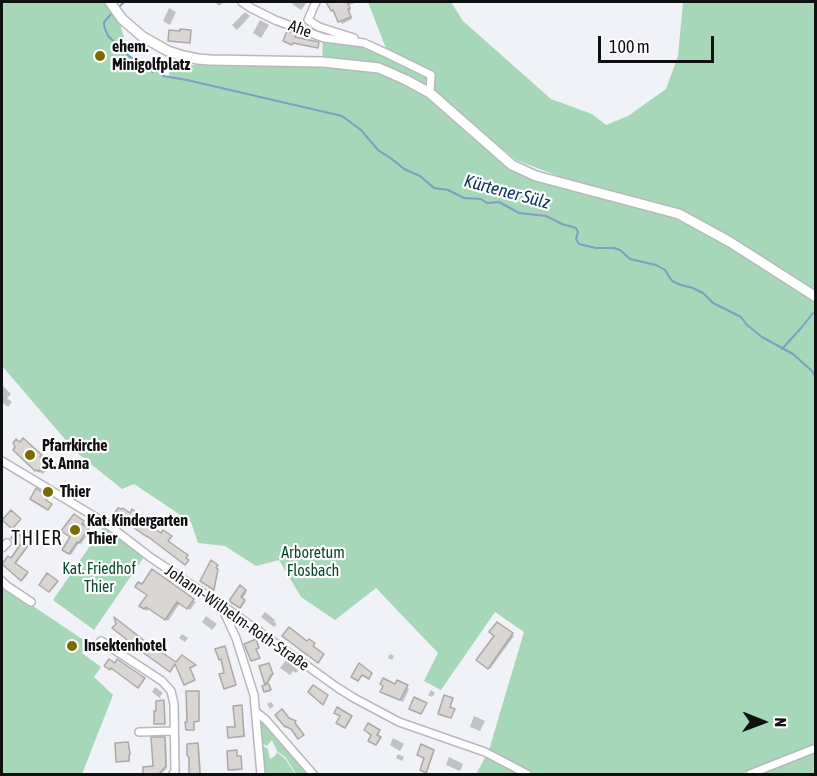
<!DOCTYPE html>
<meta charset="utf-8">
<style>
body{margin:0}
#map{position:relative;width:817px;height:776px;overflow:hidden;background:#f0f2f7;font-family:"Asap Condensed",sans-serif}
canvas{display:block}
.frame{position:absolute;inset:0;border:3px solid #0f1011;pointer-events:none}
.north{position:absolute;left:733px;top:692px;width:60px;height:60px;-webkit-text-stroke:4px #fff;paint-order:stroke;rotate:91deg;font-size:16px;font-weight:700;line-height:24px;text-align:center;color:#0f1011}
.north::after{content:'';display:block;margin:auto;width:21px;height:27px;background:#0f1011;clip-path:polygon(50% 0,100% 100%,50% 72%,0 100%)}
.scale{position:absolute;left:598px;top:36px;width:116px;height:27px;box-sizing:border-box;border:3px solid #0f1011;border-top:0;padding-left:8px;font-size:18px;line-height:21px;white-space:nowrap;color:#0f1011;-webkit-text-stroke:4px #fff;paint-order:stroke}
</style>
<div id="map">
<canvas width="817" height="776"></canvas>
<div class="frame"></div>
<div class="north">N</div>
<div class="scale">100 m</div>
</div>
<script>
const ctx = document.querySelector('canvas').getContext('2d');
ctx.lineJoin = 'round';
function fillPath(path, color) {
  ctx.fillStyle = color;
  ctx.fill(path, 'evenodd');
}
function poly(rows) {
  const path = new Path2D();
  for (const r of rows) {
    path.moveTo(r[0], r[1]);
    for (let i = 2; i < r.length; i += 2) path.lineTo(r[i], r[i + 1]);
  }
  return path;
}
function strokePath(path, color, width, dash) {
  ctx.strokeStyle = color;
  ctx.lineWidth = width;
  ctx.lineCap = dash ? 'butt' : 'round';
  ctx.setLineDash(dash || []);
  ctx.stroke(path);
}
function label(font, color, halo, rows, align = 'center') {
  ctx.font = font + ' "Asap Condensed",sans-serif';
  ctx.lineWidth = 4.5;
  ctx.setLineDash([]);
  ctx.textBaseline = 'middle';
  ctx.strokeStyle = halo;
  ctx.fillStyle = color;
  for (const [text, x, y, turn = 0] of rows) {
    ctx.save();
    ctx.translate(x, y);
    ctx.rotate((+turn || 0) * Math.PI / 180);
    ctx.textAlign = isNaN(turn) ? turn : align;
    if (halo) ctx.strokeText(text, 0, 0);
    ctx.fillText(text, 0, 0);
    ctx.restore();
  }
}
fillPath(poly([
 [2,2,108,2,119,20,129,55,168,77,173,63,192,65,323,65,379,70,429,94,512,167,677,216,730,244,815,301,815,744,741,774,534,774,489,750,524,632,495,612,441,690,424,681,438,653,376,588,335,620,301,597,279,560,256,566,225,546,198,543,191,522,134,484,122,489,76,452,2,366],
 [368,2,451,2,463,21,551,99,592,114,606,125,628,116,666,89,678,56,683,2,815,2,815,294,767,260,681,209,558,176,516,160,431,92,432,75,387,51],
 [323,39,363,45,430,75,429,91,379,67,322,61],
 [103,527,144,557,94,630,53,600],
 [2,583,6,588,88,643,82,653,101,667,94,677,113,695,82,774,2,774],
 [260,721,262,721,310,774,296,774,286,758,277,751,272,740,267,746,261,743],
 [262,745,268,749,270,759,275,756,277,752,278,753,286,760,295,774,264,774],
 [815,751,815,774,762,774,801,757],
 [486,756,519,774,476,774]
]), '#a5d7b8');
fillPath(poly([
 [215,2,224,2,219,6],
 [294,2,307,2,301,10,292,4],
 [328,2,358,2,349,5,351,10,349,11,352,19,342,24,335,11,334,12,332,10],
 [169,8,176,12,170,25,163,21],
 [245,12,250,16,237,30,232,25],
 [260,20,269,25,261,38,253,33],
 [2,385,11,394,7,398,12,402,8,407,2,402],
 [23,440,44,459,42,461,48,467,48,470,42,474,40,472,39,473,32,467,20,444],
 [74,516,83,522,85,524,84,526,90,531,81,544,79,543,71,555,66,552,72,538],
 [29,532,37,538,33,544,31,542,15,565,28,574,22,581,16,576,17,575,3,565,8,558,11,560],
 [240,587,247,592,242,599,245,602,241,608,231,601],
 [148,596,193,600,196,602,190,610,180,603,168,621,149,608,147,611,143,608],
 [265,612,275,620,274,622,277,624,274,627,261,617],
 [206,616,217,624,212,630,202,622],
 [182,634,188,638,185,642,179,638],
 [512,634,514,636,490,669,480,662,496,636],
 [390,654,394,656,392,660,388,658],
 [286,660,298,670,296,673,293,671,290,675,280,668],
 [269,664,273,675,268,684,271,691,267,692,267,686,260,667],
 [396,686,407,687,409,689,403,702,384,694],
 [155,687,163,693,160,696,161,699,152,692],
 [431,690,435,693,432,697,428,695],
 [198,692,199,722,194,722,194,730,188,730,187,729],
 [271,702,274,706,270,709,267,704],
 [241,706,242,708,245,737,231,738,230,737,236,728],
 [474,716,485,721,480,731,470,727],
 [165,738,166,740,167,768,161,774,144,774,144,768,154,768],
 [393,738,404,744,400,751,390,745],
 [128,744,131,755,130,756,130,762,119,762,118,761],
 [198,745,199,746,201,774,191,774,190,758],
 [433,751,434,752,427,773,422,771,426,758],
 [236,752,238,758,241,759,242,770,231,771,230,770],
 [398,754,404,757,402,761,396,758],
 [449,757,463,764,460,771,446,765]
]), '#0003');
strokePath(poly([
 [118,8,124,2],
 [114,11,104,22,104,26,108,36,130,57,153,72],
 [163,76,187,80,342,116,361,130,378,150,392,159,404,169,420,176,434,188,448,190,464,198,481,199,487,203,499,202,519,213,546,216,562,224,576,228,578,232,576,239,579,244,596,248,614,248,620,250,630,259,656,265,665,270,672,281,681,285,693,288,703,293,713,303,741,317,747,325,762,337,793,354,812,371,816,378],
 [782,349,802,327,813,313]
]), '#7ca0c4', 2);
const building = poly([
 [326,2,347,2,350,8,348,9,351,17,338,22,333,10,331,11,326,2],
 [180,29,191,30,190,43,168,41,169,30,180,31,180,29],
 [287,31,296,34,295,37,319,42,318,48,293,43,292,45,283,41,287,31],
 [23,438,42,455,40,457,45,462,45,467,38,471,36,470,35,471,13,450,15,447,13,443,16,439,20,442,23,438],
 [36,488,48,496,46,500,52,504,48,510,30,499,36,488],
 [118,508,122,509,123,508,130,513,132,509,137,513,136,515,161,533,163,530,172,536,168,541,188,555,186,558,189,560,185,565,147,536,147,537,114,514,118,508],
 [11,510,21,519,12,529,2,520,11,510],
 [74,514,84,521,82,524,89,528,79,543,77,542,69,554,62,550,70,537,61,531,74,514],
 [29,530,37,536,32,544,30,543,15,563,28,572,21,581,2,564,8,556,11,558,20,545,11,538,16,532,23,538,29,530],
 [211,560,218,565,216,568,218,569,214,590,200,581,211,560],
 [152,569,194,599,187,609,177,602,165,620,146,607,144,609,139,606,147,595,135,587,138,582,142,584,152,569],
 [47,573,58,581,49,592,39,585,47,573],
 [240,585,246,590,241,597,245,600,240,608,229,601,240,585],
 [114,617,146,642,176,662,182,655,196,665,190,668,195,680,184,685,175,664,170,672,127,641,126,639,112,628,116,624,114,617],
 [497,622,513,633,488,669,476,660,494,636,489,632,497,622],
 [289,627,307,641,309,639,315,643,313,646,324,654,318,663,282,636,289,627],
 [256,639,259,648,256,649,260,658,251,661,244,644,256,639],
 [225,646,236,685,224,689,219,674,224,673,221,659,219,660,215,649,225,646],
 [109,659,115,663,117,659,145,678,138,688,111,668,110,670,104,666,109,659],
 [269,663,273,674,271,675,266,684,269,684,271,690,264,692,262,686,265,685,259,666,269,663],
 [359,663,372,673,369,679,362,675,358,681,351,677,359,663],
 [383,678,395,684,397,680,408,685,400,700,380,692,383,686,380,684,383,678],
 [313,685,328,695,323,705,308,692,313,685],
 [186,691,199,691,199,721,194,722,194,730,186,730,185,722,187,722,186,691],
 [444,695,453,698,450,707,455,709,451,718,438,714,444,695],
 [414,697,427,703,421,714,409,709,414,697],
 [164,700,165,724,154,724,154,711,156,711,156,701,164,700],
 [242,705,244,736,228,738,227,727,235,727,233,706,242,705],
 [337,707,352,716,345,728,336,723,340,716,334,713,337,707],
 [282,709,289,718,296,721,295,723,304,735,298,739,291,729,284,726,275,715,282,709],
 [368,723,380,730,377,735,381,737,376,745,368,741,371,735,364,730,368,723],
 [151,737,165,737,166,766,159,774,143,774,143,767,153,766,151,737],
 [128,742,130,753,129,755,129,761,116,762,115,743,128,742],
 [198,743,200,774,189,774,189,758,187,755,187,744,198,743],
 [421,744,434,750,426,773,420,770,424,758,417,755,421,744],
 [237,750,237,756,241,756,242,769,228,770,227,751,237,750]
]);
fillPath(building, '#dad6d3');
strokePath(building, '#aca8a5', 1.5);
const minor = poly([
 [242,2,251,8,275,20,324,38,364,43,386,53,431,75,430,93],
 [316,2,308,20,319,27,354,38],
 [2,461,107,524,150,557,236,615,338,688,354,698,399,722,485,752,527,774],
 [2,548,7,543],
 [2,581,7,586,31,602],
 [223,606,224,612,236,638,254,695,261,774],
 [101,641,162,681,171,691,174,704,175,771,173,774],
 [256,712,266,720,313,774],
 [139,732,174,731],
 [750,774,816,748]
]);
const secondary = poly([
 [110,2,122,19,143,37,168,51,183,56,198,59,210,60,323,62,379,68,406,80,430,93,512,165,536,176,679,214,730,242,816,297]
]);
strokePath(minor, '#b6b8bc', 10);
strokePath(secondary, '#b6b8bc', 12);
strokePath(minor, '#fff', 7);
strokePath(secondary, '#fff', 9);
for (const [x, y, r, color] of [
 [100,56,6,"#796a01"],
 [30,455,6,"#796a01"],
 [48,492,6,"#796a01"],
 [75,530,6,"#796a01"],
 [72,646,6,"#796a01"]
]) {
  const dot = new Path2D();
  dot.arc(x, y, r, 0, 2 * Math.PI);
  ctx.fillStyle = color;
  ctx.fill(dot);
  strokePath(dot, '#fff', 2);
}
label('16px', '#0f1011', '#fff', [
 ["Ahe",300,29,20],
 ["Johann-Wilhelm-Roth-Straße",237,618,35]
]);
label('bold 16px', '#0f1011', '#fff', [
 ["ehem.",112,47],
 ["Minigolfplatz",112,65],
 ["Pfarrkirche",42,446],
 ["St. Anna",42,464],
 ["Thier",60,492],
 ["Kat. Kindergarten",87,521],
 ["Thier",87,539],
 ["Insektenhotel",84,646]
], 'left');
label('16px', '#0c4a2e', '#fff', [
 ["Arboretum",313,553],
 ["Flosbach",313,571],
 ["Kat. Friedhof",99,569],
 ["Thier",99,587]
]);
label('italic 18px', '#093356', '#fff', [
 ["Kürtener Sülz",507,192,15]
]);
ctx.letterSpacing = '1.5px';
label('20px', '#0f1011', '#fff', [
 ["THIER",37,539]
]);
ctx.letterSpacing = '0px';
</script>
